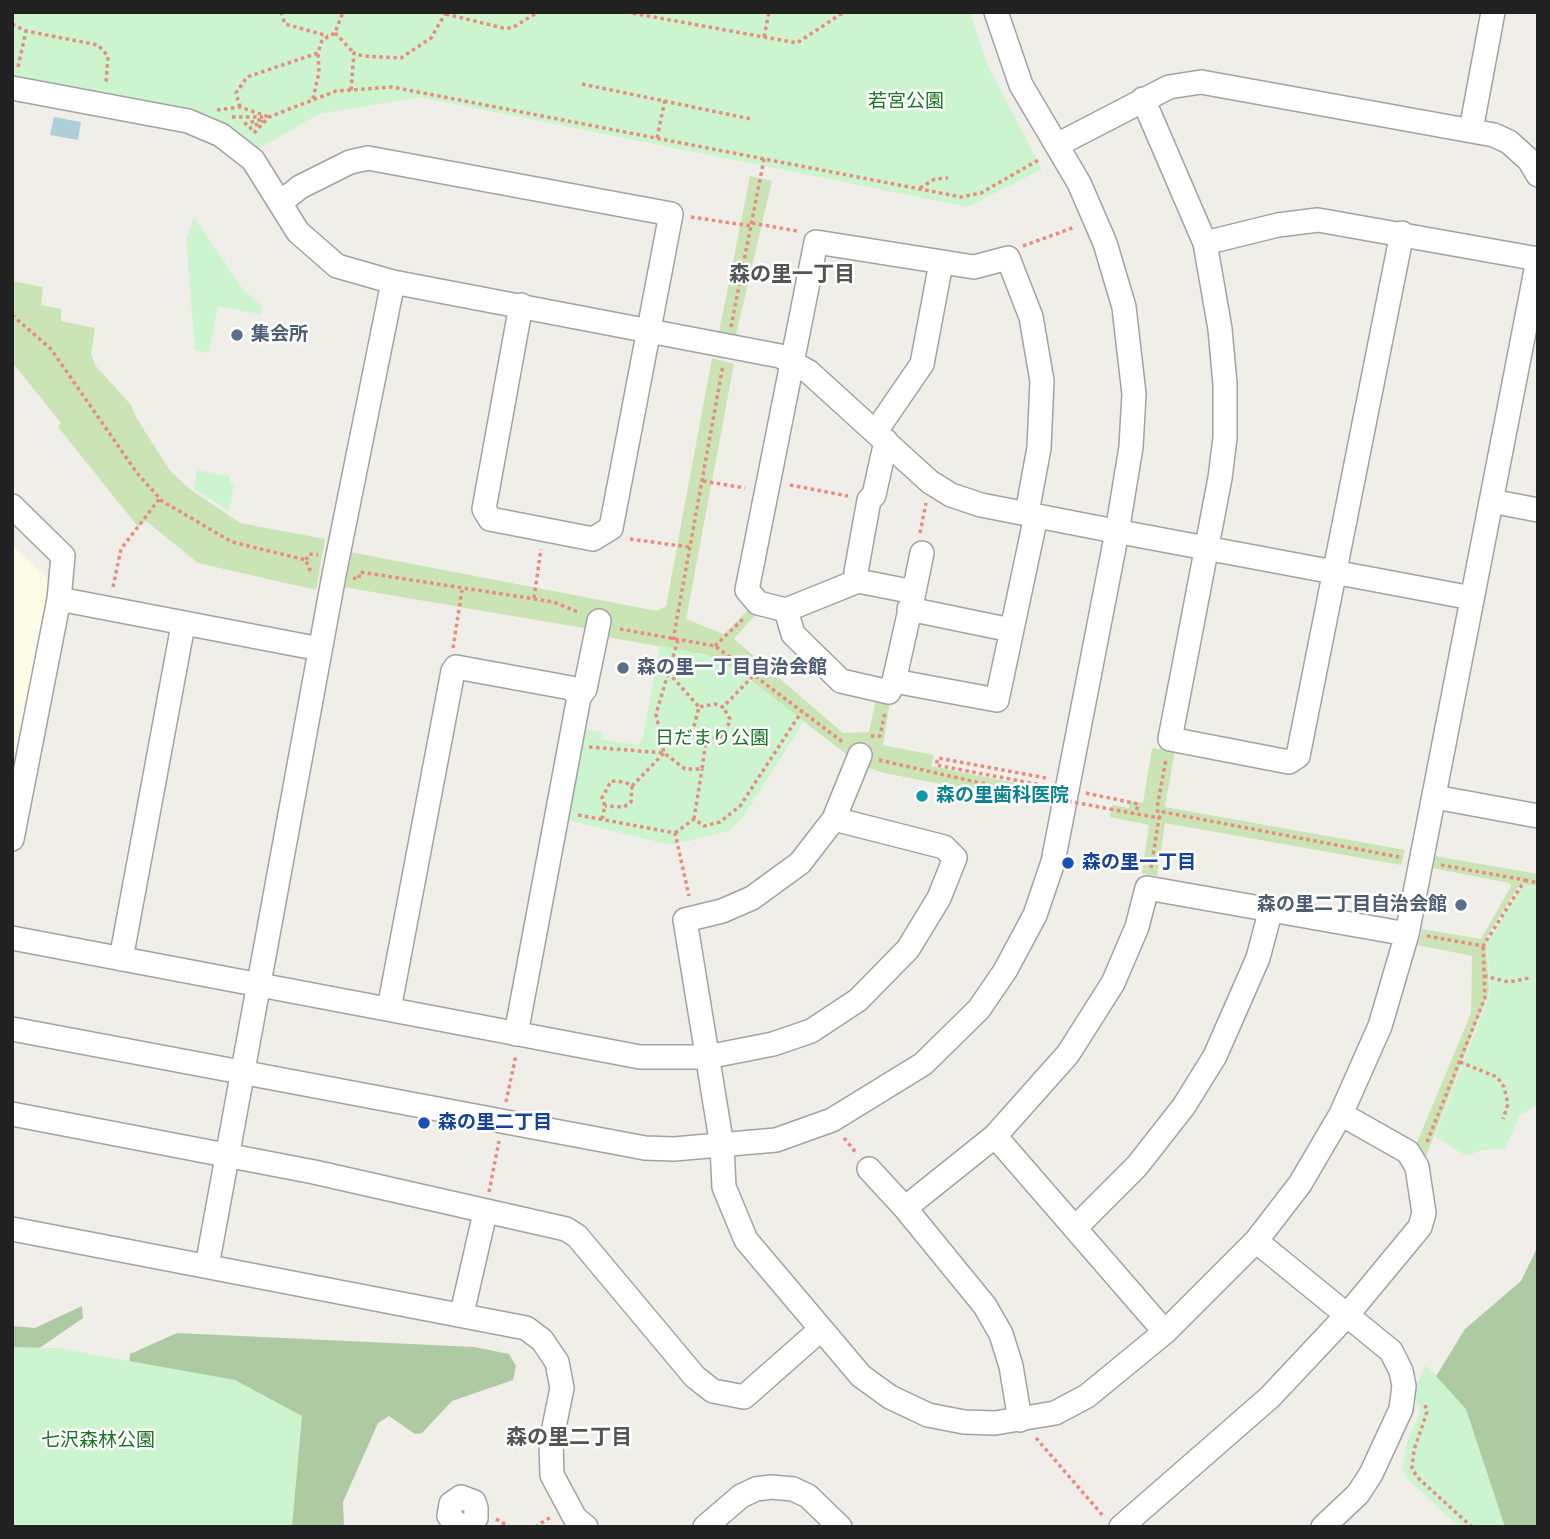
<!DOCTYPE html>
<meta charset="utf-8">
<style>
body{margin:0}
#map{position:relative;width:1550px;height:1539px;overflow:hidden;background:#f0eee9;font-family:Arial,sans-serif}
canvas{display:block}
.frame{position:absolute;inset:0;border:14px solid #212121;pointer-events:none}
</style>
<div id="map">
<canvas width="1550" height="1539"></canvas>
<div class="frame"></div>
</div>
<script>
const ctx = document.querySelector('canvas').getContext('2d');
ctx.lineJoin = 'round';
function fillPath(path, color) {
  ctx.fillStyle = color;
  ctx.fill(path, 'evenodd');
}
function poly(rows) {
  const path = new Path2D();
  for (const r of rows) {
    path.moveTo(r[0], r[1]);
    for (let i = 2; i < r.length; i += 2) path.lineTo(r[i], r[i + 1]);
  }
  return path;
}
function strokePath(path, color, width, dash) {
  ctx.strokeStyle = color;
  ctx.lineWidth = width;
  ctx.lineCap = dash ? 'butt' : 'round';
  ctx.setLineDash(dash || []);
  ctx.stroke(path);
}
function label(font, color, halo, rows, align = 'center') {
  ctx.font = font + ' Arial,"Noto Sans JP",sans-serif';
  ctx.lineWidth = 5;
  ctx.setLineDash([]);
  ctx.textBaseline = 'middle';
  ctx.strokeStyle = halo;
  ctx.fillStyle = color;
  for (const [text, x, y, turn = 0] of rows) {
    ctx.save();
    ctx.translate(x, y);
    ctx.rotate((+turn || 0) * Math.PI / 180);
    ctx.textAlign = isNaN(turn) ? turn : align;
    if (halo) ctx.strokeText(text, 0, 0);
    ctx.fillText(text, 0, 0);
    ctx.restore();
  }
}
fillPath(poly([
 [12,545,51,582,12,767]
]), '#fcfce6');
fillPath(poly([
 [750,176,772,181,736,335,719,332],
 [12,281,43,287,41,305,61,309,61,321,95,328,91,354,95,365,131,405,137,419,171,472,190,489,240,523,325,539,316,590,198,563,146,521,138,527,58,427,61,423,12,362],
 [712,358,734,364,686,619,724,634,750,608,759,611,734,639,843,733,869,732,876,699,890,702,883,745,934,755,931,766,1021,784,1018,799,884,773,860,765,740,672,707,655,590,634,589,629,343,587,350,552,657,611,666,606],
 [1152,748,1175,750,1165,807,1405,850,1401,865,1165,823,1157,876,1142,873,1149,825,1110,817,1112,805,1129,808,1130,801,1143,803],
 [1435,856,1538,874,1538,887,1520,884,1486,938,1489,991,1425,1159,1416,1145,1471,1013,1472,956,1418,945,1422,929,1481,939,1511,886,1509,883,1432,868]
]), '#cbe4b5');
fillPath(poly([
 [1538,1246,1538,1527,1477,1527,1427,1391,1465,1329,1521,1281],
 [82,1306,83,1318,12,1367,12,1326,35,1328],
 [177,1333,474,1347,509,1354,516,1366,513,1380,452,1401,422,1433,415,1434,389,1416,378,1423,343,1502,344,1527,116,1527,130,1354]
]), '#aecaa2');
fillPath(poly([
 [12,12,970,12,988,66,1042,169,968,207,419,97,319,114,255,151,198,112,12,76],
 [194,217,242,288,262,307,260,314,218,306,209,353,195,350,186,239],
 [197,470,230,476,229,483,234,484,229,511,194,489],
 [660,645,707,656,739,672,804,721,744,816,729,831,671,845,563,819,582,729,602,732,601,739,637,745,642,741],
 [1522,885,1538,888,1538,1099,1535,1107,1520,1115,1505,1149,1482,1150,1466,1156,1435,1136,1490,993,1487,943],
 [12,1347,57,1348,235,1380,302,1416,292,1527,12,1527],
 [1426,1365,1466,1409,1505,1527,1459,1527,1410,1481,1402,1468,1407,1443,1419,1414,1420,1405,1411,1397]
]), '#ccf4cf');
fillPath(poly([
 [54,117,81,122,78,140,50,135]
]), '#aeced8');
const minor = poly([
 [12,88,188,121,221,135,253,160,298,232,337,266,393,282,780,356,809,372,930,482,951,495,981,505,1094,527,1472,598],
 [1143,99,1205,243,1220,329,1225,384,1225,438,1220,478,1170,739,1289,762,1298,756,1402,233],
 [1471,130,1493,12],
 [1057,145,1169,87,1201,82,1494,135,1509,142,1529,160,1538,175],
 [281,202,300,187,350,162,368,158,671,214,611,528,593,539,490,519,484,509,521,305],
 [1205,243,1278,225,1318,220,1538,259],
 [876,431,922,364,941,263],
 [1491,501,1538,510],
 [12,506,63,556,59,599],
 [922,553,914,592,858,581,786,610,758,603,747,590,816,242,974,267,1008,258,1031,317,1042,381,1039,448,1027,513],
 [858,581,856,572,869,500,874,495,886,441],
 [914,592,894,681,997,700,1036,516],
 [909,609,1011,630],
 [786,610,793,634,841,681,889,692,894,681],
 [579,697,585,689,599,621],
 [860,755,834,819,800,863,752,898,722,911,685,920,722,1146,724,1187,746,1240,861,1376,890,1397,928,1415,964,1422,995,1423,1055,1413,1087,1396,1165,1332,1256,1241,1300,1184,1341,1114,1380,1026,1407,934,1538,260],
 [1435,797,1538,816],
 [12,839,59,599,320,649],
 [12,938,640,1057,707,1057,773,1044,811,1031,858,1000,908,949,939,898,955,858,944,847,834,819],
 [121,959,183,625],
 [389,1009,453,671,456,667,571,688,579,697,516,1034],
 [12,1029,645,1148,674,1149,776,1140,832,1120,923,1064,979,1009,1005,971,1035,915,1053,862,1117,532,1131,447,1134,394,1124,307,1105,243,1079,183,1021,85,996,12],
 [12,1114,314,1172,566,1229,577,1236,695,1377,713,1391,744,1397,820,1330],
 [995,1136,1165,1332],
 [869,1169,905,1208],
 [1076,1227,1137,1166,1184,1106,1215,1056,1258,958,1271,909],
 [12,1229,526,1328,542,1340,557,1362,562,1388,551,1442,552,1475,575,1518,586,1527],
 [1256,1241,1391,1351,1401,1371,1404,1386,1401,1409,1371,1474,1358,1494,1323,1527],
 [207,1266,334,575,393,282],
 [462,1313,485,1213],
 [1020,1420,1011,1366,1001,1334,985,1306,905,1208,995,1136,1068,1054,1113,983,1137,927,1147,888,1407,934],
 [460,1527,449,1516,451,1504,461,1497,474,1502,476,1508,476,1518,467,1527],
 [705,1527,741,1496,756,1489,771,1487,793,1489,808,1496,840,1527],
 [1121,1527,1270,1397,1348,1314,1420,1227,1424,1213,1417,1167,1408,1152,1341,1114]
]);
strokePath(minor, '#a2a2a2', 26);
strokePath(poly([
 [281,12,285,24,328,36],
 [626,12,797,43,844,12],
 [446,14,503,28,512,28,538,12],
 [12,24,26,31,98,45,108,56,106,83],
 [335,33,354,53],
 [764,37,769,12],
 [18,67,26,31],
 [582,84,751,119],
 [351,90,354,53,363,56,401,58,431,38,446,12],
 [313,99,319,72,318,53],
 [240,107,236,93,247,77,318,53,322,40,335,33,343,12],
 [217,110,240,107,269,117],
 [232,117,263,117],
 [244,124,263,119],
 [249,129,263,121],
 [254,133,269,117,336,91,392,87,961,197,981,193,1040,159],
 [657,138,665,100],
 [920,188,935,179,948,178],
 [691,217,751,226],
 [752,223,797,231],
 [1023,246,1075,227],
 [12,315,51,349,137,473,162,501,232,542,306,560,309,569,315,571],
 [731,327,764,159],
 [703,481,745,488],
 [790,485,848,496],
 [920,533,926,503],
 [630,539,689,547],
 [306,560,309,554,318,555],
 [353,578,359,579,360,572,554,602,580,613],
 [113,587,121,549,160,498],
 [534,598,541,549],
 [620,629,715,646,844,743],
 [673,640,723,365],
 [678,640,656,714,664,753,685,769,702,769,706,740,693,730,699,707,715,704,723,707,754,675],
 [715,646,744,618],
 [453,648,462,590],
 [668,672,699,707],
 [871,736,880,736,885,712],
 [706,740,720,737,727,729,730,719,723,707],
 [589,747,664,753],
 [879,760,1020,792],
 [1046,778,938,758,936,765,1047,786],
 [632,786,664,753],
 [1086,793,1138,804,1136,814],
 [1110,809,1159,818,1163,812,1399,857],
 [578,815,675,833,689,896],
 [602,819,605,806,602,798,611,781,625,782,632,786,631,802,624,807,605,806],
 [694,819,702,769],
 [675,833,694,819,704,826,720,822,740,806,802,711],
 [1151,868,1159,818,1157,808,1166,759],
 [1525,880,1538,883],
 [1427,936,1483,946,1525,880,1441,865],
 [1484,976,1509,982,1529,978],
 [1460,1062,1497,1077,1504,1087,1508,1104,1503,1119],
 [506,1102,516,1055],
 [844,1138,857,1154],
 [1427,1142,1485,998,1483,946],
 [489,1192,499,1141],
 [1425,1405,1427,1412,1414,1450,1412,1468,1417,1477,1472,1527],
 [1036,1438,1104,1517],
 [496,1519,510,1527],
 [535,1527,551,1517]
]), '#ea8b7f', 3.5, [3.5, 3.5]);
strokePath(minor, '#fff', 23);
strokePath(poly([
 [1020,792,1110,809]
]), '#ea8b7f', 3.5, [3.5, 3.5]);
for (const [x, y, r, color] of [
 [237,335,7,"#5c6f8a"],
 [623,668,7,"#5c6f8a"],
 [922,796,7,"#0f9aa8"],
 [1068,863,7,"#1a4fb4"],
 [1461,905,7,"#5c6f8a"],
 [424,1123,7,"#1a4fb4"]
]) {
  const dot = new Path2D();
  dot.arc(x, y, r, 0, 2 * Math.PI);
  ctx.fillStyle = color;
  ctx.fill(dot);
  strokePath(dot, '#fff', 2.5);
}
label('19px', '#197522', '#fff', [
 ["若宮公園",906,102],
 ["日だまり公園",712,739],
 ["七沢森林公園",98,1441]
]);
label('bold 19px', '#4e5e75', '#fff', [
 ["集会所",251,335],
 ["森の里一丁目自治会館",637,668],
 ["森の里二丁目自治会館",1447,905,"right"]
], 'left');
label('bold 19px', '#0d838f', '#fff', [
 ["森の里歯科医院",936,796]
], 'left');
label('bold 19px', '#164399', '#fff', [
 ["森の里一丁目",1082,863],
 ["森の里二丁目",438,1123]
], 'left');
label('bold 21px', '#545454', '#fff', [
 ["森の里一丁目",792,275],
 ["森の里二丁目",569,1438]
]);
</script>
